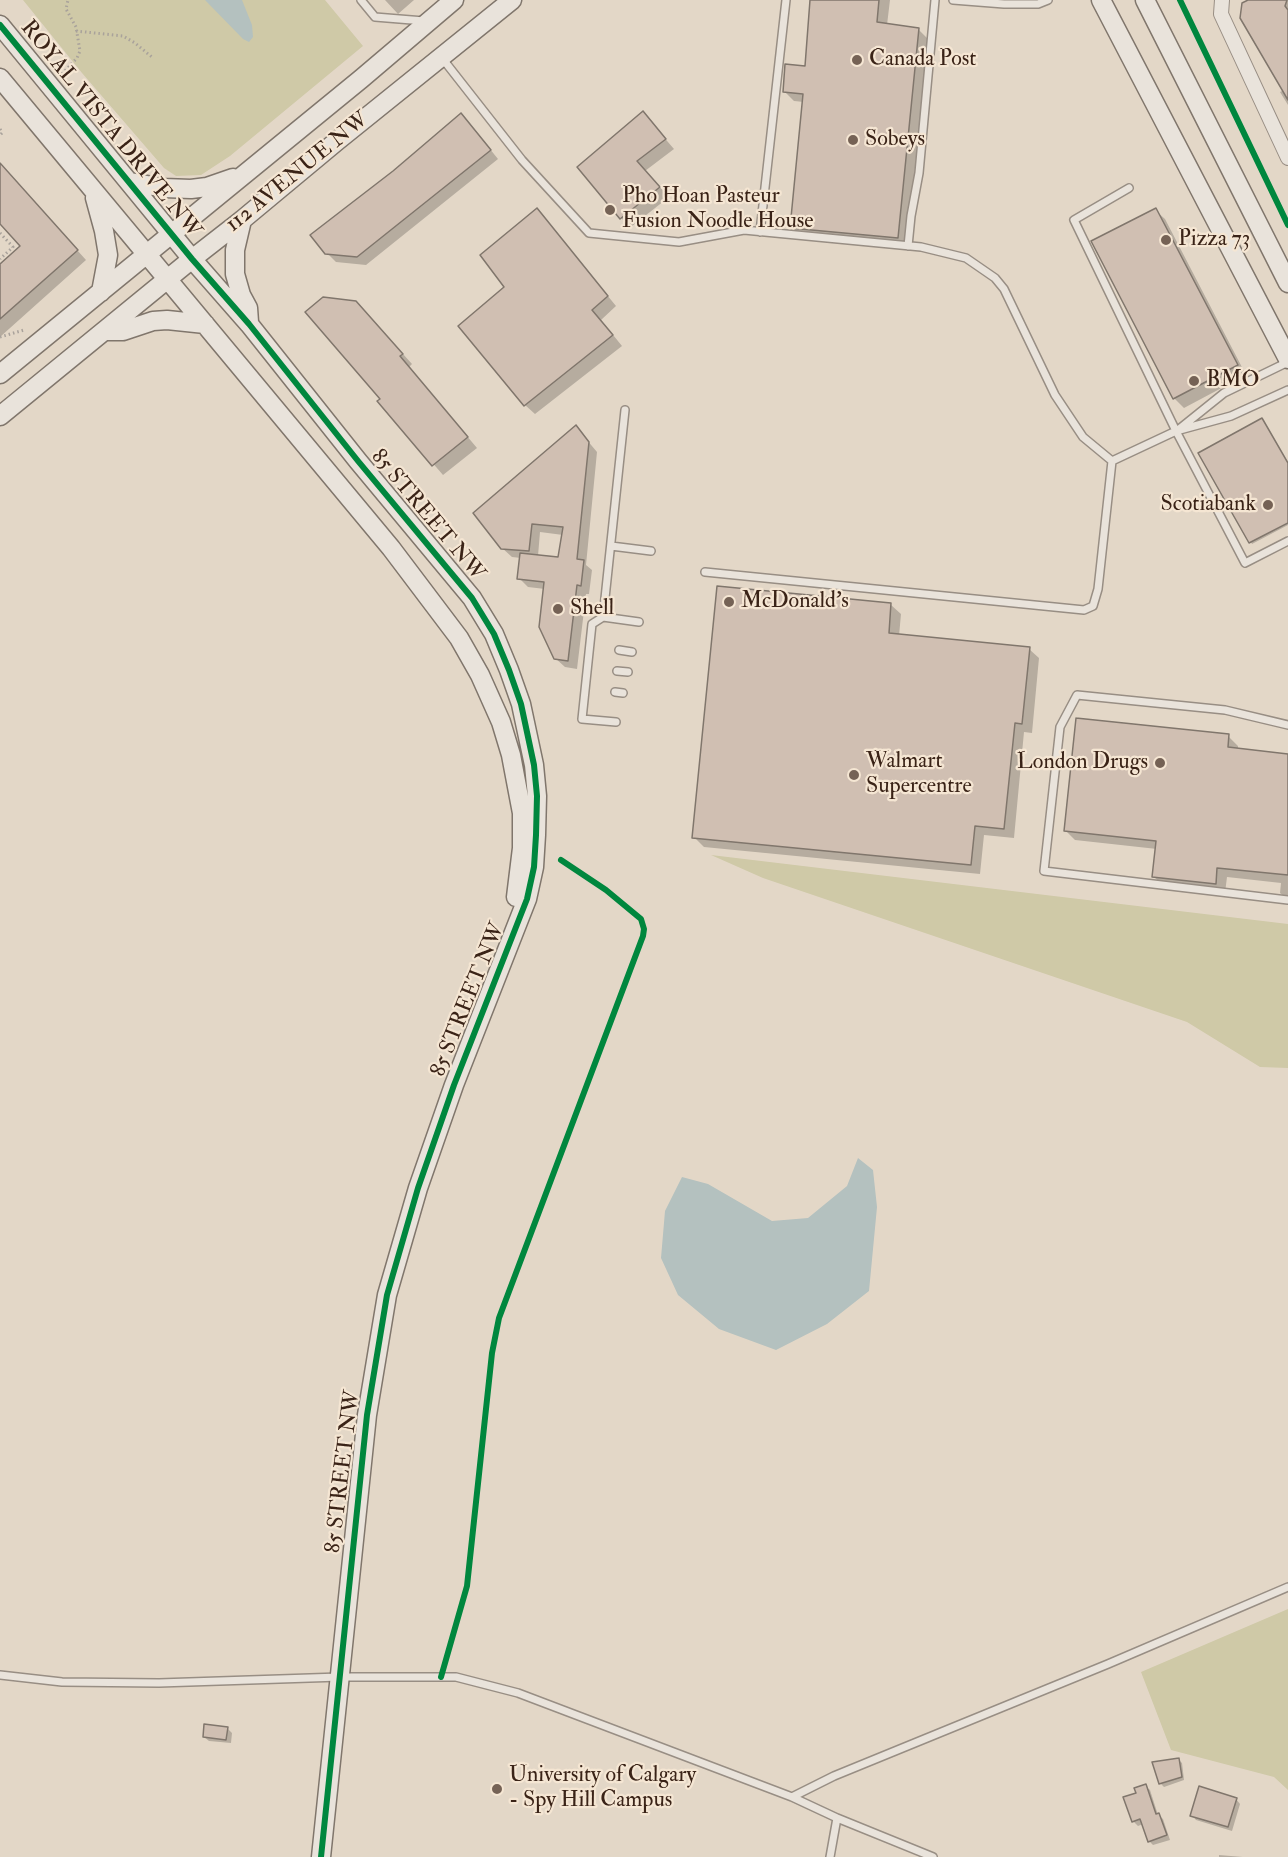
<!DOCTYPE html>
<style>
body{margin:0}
canvas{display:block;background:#e3d7c7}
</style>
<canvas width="1288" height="1857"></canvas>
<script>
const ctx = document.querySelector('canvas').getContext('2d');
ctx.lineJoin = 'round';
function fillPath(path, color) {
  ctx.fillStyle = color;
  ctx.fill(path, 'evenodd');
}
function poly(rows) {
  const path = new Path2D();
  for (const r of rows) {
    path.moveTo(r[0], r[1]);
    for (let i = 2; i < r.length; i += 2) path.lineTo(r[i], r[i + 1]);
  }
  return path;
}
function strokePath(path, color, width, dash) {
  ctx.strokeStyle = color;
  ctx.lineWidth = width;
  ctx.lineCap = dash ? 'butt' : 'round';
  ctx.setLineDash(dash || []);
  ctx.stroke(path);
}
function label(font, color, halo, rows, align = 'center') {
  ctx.font = font + ' "IM FELL Double Pica",serif';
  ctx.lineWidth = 4.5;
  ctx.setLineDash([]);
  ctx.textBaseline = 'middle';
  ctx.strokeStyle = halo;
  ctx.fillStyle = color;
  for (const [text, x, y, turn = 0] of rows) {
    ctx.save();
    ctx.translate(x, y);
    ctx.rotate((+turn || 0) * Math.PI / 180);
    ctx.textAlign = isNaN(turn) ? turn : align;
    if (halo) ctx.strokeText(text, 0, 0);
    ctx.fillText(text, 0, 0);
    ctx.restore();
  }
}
fillPath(poly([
 [23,0,325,0,363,46,230,156,201,175,176,176,164,168,82,73],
 [711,855,1288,924,1288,1068,1260,1067,1187,1022,763,878],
 [1288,1609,1288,1790,1274,1777,1171,1750,1141,1672]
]), '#cfc9a7');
fillPath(poly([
 [205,0,242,0,252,25,253,37,249,42,243,39],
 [858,1158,873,1170,877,1207,869,1291,827,1324,776,1350,719,1329,678,1295,661,1258,665,1211,682,1177,708,1184,772,1221,808,1218,847,1186]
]), '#b4c1bf');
fillPath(poly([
 [385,0,414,0,398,14],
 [811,0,890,0,887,25,918,29,928,39,907,247,802,237,792,227,804,102,794,101,784,91,806,68],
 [1251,0,1288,0,1288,105,1280,92,1284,90],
 [643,113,674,149,645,171,669,197,631,227,621,218],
 [469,123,498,159,366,265,336,262,327,253],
 [0,164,86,260,0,337,0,266,22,247,0,222],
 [1155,210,1165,219,1246,375,1184,408,1174,398],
 [546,220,616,306,601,320,622,346,535,414,525,405,506,287],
 [366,313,412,364,409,367,477,448,443,475,379,401,382,399],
 [576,427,597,452,586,565,592,570,589,594,586,594,577,669,565,667,555,658,545,589,528,587,519,578,521,558,512,557,502,548],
 [540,532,563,535,559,559,538,556],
 [1200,453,1288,464,1288,525,1252,544],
 [891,605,901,614,899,636,1029,649,1039,658,1032,733,1024,732,1014,838,984,835,980,874,704,847,694,837],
 [1228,736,1238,746,1238,750,1288,756,1288,900,1280,893,1281,883,1227,877,1225,893,1164,886,1154,877,1157,849,1075,840,1066,831],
 [227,1728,232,1733,231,1743,209,1741,204,1737],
 [1179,1760,1182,1763,1184,1780,1164,1787,1160,1783],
 [1145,1786,1150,1790,1158,1815,1163,1819,1170,1840,1153,1845,1149,1841,1143,1824,1138,1826,1133,1821],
 [1236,1799,1240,1804,1232,1831,1196,1820,1192,1815],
 [1219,1855,1243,1857,1244,1857,1219,1857]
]), '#0003');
const building = poly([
 [810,0,879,0,877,22,919,28,898,238,790,228,803,94,783,92,785,64,805,66,810,0],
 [1248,0,1287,0,1285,6,1288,10,1288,100,1240,18,1242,3,1248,0],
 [643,111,666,139,637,161,660,187,620,219,577,167,643,111],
 [461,113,491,150,357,257,325,254,310,235,393,171,461,113],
 [0,163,78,250,0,319,0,264,20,246,0,224,0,163],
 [537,208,608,296,592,310,613,335,524,406,458,326,504,287,480,255,537,208],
 [1156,208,1238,365,1173,399,1091,241,1156,208],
 [323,297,356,301,403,354,400,356,468,437,432,466,377,401,380,399,305,312,323,297],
 [1262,418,1288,463,1288,523,1249,543,1198,453,1262,418],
 [576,425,589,442,577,559,584,560,581,586,577,585,568,661,554,659,539,627,544,582,517,579,520,553,558,557,563,527,532,524,529,551,501,549,473,513,576,425],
 [717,586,891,603,889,633,1030,647,1022,724,1015,723,1004,829,975,826,971,865,692,838,717,586],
 [1076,718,1229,734,1228,747,1288,754,1288,875,1217,868,1216,884,1152,877,1156,841,1064,831,1076,718],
 [204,1724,228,1727,226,1740,203,1737,204,1724],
 [1179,1758,1182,1777,1159,1784,1152,1762,1179,1758],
 [1146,1784,1156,1814,1159,1813,1167,1835,1148,1842,1140,1819,1132,1822,1123,1797,1136,1793,1134,1788,1146,1784],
 [1199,1786,1237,1798,1228,1827,1190,1816,1199,1786]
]);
fillPath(building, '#d0bfb2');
strokePath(building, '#80766c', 1.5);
const lane = poly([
 [361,0,375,17,424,21],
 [953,0,1004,4,1038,4,1048,0],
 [442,58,522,160,589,233,679,242,744,230,921,247,966,258,995,278,1004,289,1055,395,1083,437,1112,461],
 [1129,188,1074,220,1176,431,1245,563,1288,541],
 [760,232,786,0],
 [908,246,911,216,919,173,935,0],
 [625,410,603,617,639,622],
 [1178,430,1224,393,1288,362],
 [1112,461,1176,431,1231,416,1288,390],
 [611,546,651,551],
 [705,572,1084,610,1093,606,1098,589,1112,461],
 [603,617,592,624,582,719,616,722],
 [619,650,632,652],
 [617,671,628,672],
 [615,692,623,693],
 [1288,725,1225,710,1077,695,1060,727,1044,871,1288,900],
 [0,1675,62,1682,159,1683,340,1677,456,1677,518,1693,792,1797,837,1818,933,1857],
 [792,1797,834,1776,1108,1664,1288,1587],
 [830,1857,837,1818]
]);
const street = poly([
 [1222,0,1221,14,1288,158]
]);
const secondary = poly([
 [1101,0,1288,359],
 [1145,0,1288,283],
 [0,25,192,259,249,324,358,461,472,598,494,634,509,670,521,704,534,765,537,796,536,835,534,867,527,899,454,1085,418,1188,387,1295,367,1415,321,1857],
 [0,78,391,548,459,638,480,675,501,722,511,755,522,813,522,848,516,897],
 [130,182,164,188,191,189,207,187,233,178],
 [95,198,104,231,108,255,101,292],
 [242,220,235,250,235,274,241,295,248,308,249,322],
 [105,331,123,331,153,321,167,320,205,324],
 [0,374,361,79,454,0],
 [0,416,192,259,242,220,337,141,512,0]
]);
strokePath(lane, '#988e84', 10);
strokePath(street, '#988e84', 16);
strokePath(secondary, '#80766c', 21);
strokePath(poly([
 [76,31,123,36,135,43,153,58],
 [62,74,77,58,80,51,76,27,66,9,68,0],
 [0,129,2,133,0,135],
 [0,233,13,247,0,259],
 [0,337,24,330]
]), '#a9a29b', 3, [1.5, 3]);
strokePath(lane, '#e9e3db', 7);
strokePath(street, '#e9e3db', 14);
strokePath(secondary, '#e9e3db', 18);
strokePath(poly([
 [1180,0,1288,225],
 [0,25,192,259,249,324,358,461,472,598,494,634,509,670,521,704,534,765,537,796,536,835,534,867,527,899,454,1085,418,1188,387,1295,367,1415,321,1857],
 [441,1677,467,1586,492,1353,499,1318,643,936,644,929,641,919,606,890,561,860]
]), '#00873e', 6);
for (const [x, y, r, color] of [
 [857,60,6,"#756255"],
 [853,140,6,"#756255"],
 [610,210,6,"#756255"],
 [1166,240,6,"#756255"],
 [1194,381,6,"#756255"],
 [1268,505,6,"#756255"],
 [729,602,6,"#756255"],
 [558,609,6,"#756255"],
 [1160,763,6,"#756255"],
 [854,775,6,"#756255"],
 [497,1789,6,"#756255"]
]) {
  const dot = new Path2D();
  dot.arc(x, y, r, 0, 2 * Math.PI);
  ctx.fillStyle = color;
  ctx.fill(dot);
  strokePath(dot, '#f5e6d3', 2);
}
label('22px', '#3a2317', '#f5e6d3', [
 ["Canada Post",869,60],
 ["Sobeys",865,140],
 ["Pho Hoan Pasteur",622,197],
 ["Fusion Noodle House",622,222],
 ["Pizza 73",1178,240],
 ["BMO",1206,381],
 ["Scotiabank",1256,505,"right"],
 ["McDonald's",741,602],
 ["Shell",570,609],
 ["Walmart",866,762],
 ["Supercentre",866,787],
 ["London Drugs",1148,763,"right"],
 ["University of Calgary",509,1776],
 ["- Spy Hill Campus",509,1801]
], 'left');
label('22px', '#3a2317', '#f5e6d3', [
 ["ROYAL VISTA DRIVE NW",110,130,51],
 ["112 AVENUE NW",298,173,-39],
 ["85 STREET NW",427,516,50],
 ["85 STREET NW",469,1000,-68],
 ["85 STREET NW",344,1472,-83]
]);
</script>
